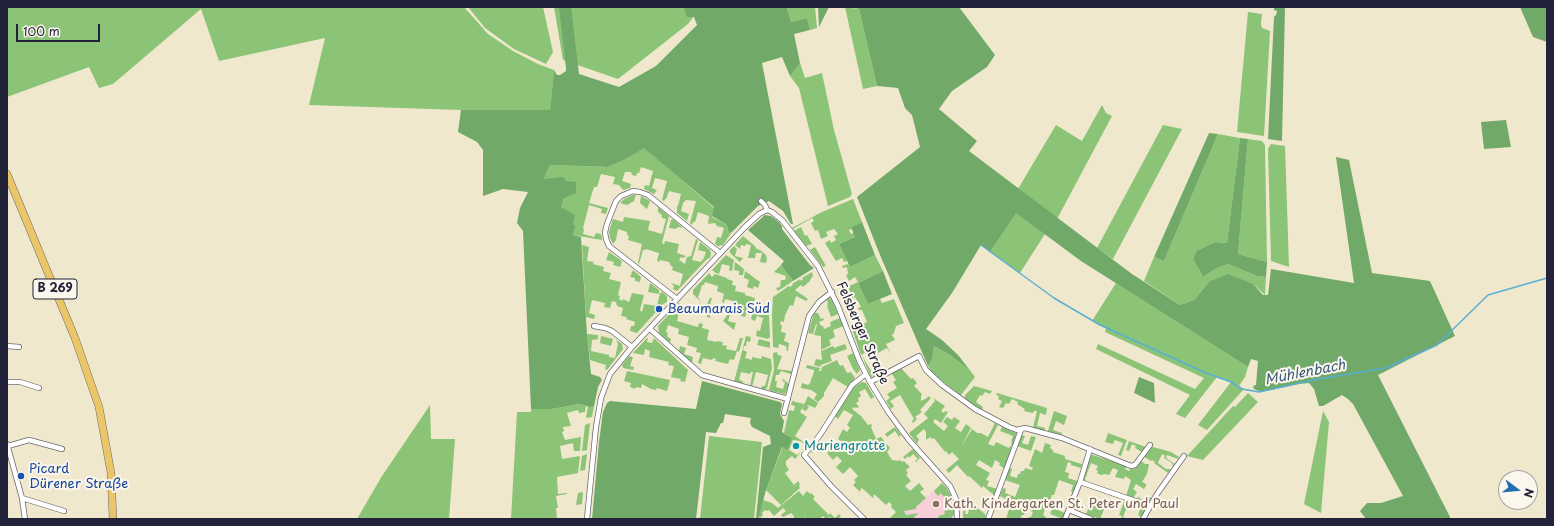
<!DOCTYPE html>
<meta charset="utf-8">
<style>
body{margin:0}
#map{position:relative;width:1554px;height:526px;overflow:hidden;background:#f0e8cd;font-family:"Playpen Sans",sans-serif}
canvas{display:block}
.frame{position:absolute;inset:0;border:8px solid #22223b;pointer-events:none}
.north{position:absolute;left:1498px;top:470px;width:40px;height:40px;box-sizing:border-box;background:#fbf7ec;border:1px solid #a4a2a5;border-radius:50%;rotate:106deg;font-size:11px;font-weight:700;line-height:16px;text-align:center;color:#22223b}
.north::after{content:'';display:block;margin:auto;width:14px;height:18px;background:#1f6fb2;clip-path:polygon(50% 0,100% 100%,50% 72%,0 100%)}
.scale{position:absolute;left:16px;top:24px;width:84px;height:18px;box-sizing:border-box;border:2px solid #22223b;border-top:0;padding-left:5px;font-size:12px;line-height:14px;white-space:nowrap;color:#22223b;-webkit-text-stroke:3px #fbf7ec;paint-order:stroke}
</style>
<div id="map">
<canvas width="1554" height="526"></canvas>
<div class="frame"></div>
<div class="north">N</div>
<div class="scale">100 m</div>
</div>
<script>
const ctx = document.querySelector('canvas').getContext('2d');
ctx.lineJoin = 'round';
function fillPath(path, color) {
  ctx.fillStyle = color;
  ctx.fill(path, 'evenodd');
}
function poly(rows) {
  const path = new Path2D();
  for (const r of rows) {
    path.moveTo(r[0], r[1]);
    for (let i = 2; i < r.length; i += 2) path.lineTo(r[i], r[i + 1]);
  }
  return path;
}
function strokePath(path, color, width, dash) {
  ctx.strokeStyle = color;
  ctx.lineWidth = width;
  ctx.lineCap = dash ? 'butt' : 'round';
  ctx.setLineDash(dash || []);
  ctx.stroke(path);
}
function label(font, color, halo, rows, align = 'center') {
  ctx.font = font + ' "Playpen Sans",sans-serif';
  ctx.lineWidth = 4;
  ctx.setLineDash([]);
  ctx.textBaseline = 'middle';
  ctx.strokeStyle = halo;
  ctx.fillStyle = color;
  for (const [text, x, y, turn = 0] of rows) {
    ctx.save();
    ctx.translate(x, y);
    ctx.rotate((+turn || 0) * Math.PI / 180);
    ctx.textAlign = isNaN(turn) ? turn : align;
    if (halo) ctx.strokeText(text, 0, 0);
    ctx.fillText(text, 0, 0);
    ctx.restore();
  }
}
fillPath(poly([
 [942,483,947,488,953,501,954,514,951,519,895,519,908,499,916,507]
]), '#f6cfd8');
fillPath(poly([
 [7,7,464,7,488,34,513,51,538,64,554,70,550,111,461,110,309,105,325,38,219,61,201,9,113,84,99,88,89,67,7,97],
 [468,7,543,7,553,52,546,64,514,49,485,28],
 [554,7,701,7,688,24,618,79,563,60],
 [793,7,815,7,817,28,810,30,807,18,791,22,787,8],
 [845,7,859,9,877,86,863,89],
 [1248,12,1262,14,1261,24,1262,28,1270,31,1264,136,1237,132],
 [800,63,805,78,822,73,834,130,852,194,850,197,828,206,799,88,790,76],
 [1102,105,1106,113,1112,116,1057,219,1018,189,1056,125,1082,141],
 [1163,125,1182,129,1113,259,1097,248],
 [1218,134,1240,138,1227,243,1215,242,1196,251,1193,259,1203,277,1217,268,1228,264,1257,276,1266,277,1265,295,1253,284,1209,282,1194,300,1180,305,1144,281,1154,257,1164,261],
 [1248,139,1262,141,1265,145,1267,262,1238,254],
 [1271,144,1285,146,1289,267,1271,261,1268,149],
 [644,147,714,208,712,217,727,225,728,231,731,233,723,245,718,246,715,244,717,237,721,238,724,228,717,226,715,223,708,224,709,216,698,212,695,222,693,222,692,225,690,223,696,201,686,200,683,203,681,211,689,214,687,221,677,213,677,206,678,206,681,194,669,191,666,199,665,199,664,201,662,200,667,181,655,178,652,188,657,190,654,194,644,189,645,185,649,186,653,171,641,167,639,173,637,173,636,176,632,175,631,172,625,172,622,181,631,184,630,188,623,190,619,185,613,184,615,177,601,174,597,187,594,187,589,203,608,208,606,214,601,213,602,209,589,205,583,228,584,230,583,234,594,237,596,233,601,234,602,240,573,235,576,225,573,224,561,207,564,198,544,179,550,165,608,167,624,160],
 [633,195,636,195,634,201,627,205,620,203,624,199],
 [641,196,650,201,647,209,640,203],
 [853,199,862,222,851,227,852,229,849,230,851,234,854,233,855,237,839,244,847,261,844,262,842,258,836,261,825,243,830,240,831,243,836,240,834,236,838,234,834,229,826,232,828,236,821,239,818,230,815,231,811,223,814,221,812,218,793,229,792,228,822,212],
 [658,207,669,216,662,243,664,244,665,241,679,244,677,253,686,256,683,258,681,257,679,260,685,264,687,257,691,256,696,239,698,240,692,260,701,262,702,260,703,260,706,252,698,250,700,242,710,250,711,254,710,258,707,259,677,291,673,289,674,286,671,283,680,286,683,274,672,270,673,267,671,266,669,262,660,260,659,262,657,261,659,253,646,249,645,250,643,250,639,264,638,263,642,244,628,240,629,236,627,235,627,232,618,229,616,240,613,244,610,238,609,232,613,219,623,222,624,217,650,221,648,230,662,234,666,219,662,218,662,215,658,212],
 [1016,212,1045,234,1020,273,990,252],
 [673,219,683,228,679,227,675,229,669,228,671,220],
 [801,227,805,236,807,235,812,244,806,246,794,231],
 [743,236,756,247,755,248,760,250,766,255,767,259,766,263,760,262,762,253,756,253,755,258,748,258,751,245,746,244,745,246,741,245,740,249,735,245],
 [582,245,589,247,587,261,594,262,593,264,604,267,603,271,611,273,609,279,621,282,618,295,620,296,619,299,622,301,623,299,629,302,632,293,644,295,640,310,642,312,644,304,657,306,660,293,662,292,667,296,667,302,663,304,637,333,630,331,631,326,634,326,635,322,626,319,627,317,621,316,623,308,617,306,616,302,612,301,610,308,604,307,605,303,592,300,589,313,595,315,594,319,586,317],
 [734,246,737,249,735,256,743,258,740,262,730,253,730,250],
 [815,247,826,266,823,267,810,250],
 [609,252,622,261,620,267,613,265,614,262,606,260],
 [726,255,734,260,732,271,729,270,730,266,722,264,719,274,716,273,712,270],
 [875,255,883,271,858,283,868,304,880,299,882,303,894,299,904,323,896,326,894,333,892,335,895,340,886,344,891,354,887,348,876,354,871,345,867,348,868,351,861,355,852,329,867,322,862,310,859,310,858,308,861,307,858,301,857,301,855,297,852,298,849,289,841,292,840,290,858,282,855,277,849,281,846,275,848,274,847,267,843,268,842,266,848,264,850,267],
 [863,326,868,338,868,341,866,339,863,340,861,335,862,334,860,327],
 [735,262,744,269,743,275,739,275,739,271,734,270],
 [781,265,793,281,778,291,776,288,780,287,781,280,785,280,786,276,774,272],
 [633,270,641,277,640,282,635,281,635,278,630,277],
 [745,271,760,282,758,288,754,286,753,289,747,287,749,280,744,278],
 [812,272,813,276,810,280,810,281,803,287,801,285,795,290,808,299,806,301,796,296,793,306,790,305,785,315,784,322,781,321,780,325,782,325,781,332,786,333,784,341,789,343,788,351,786,350,787,347,783,345,779,344,778,348,773,347,772,315,773,297,789,286,790,287,793,285,792,284,800,279,801,281,803,279,802,278],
 [709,273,712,277,715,274,727,278,727,279,733,281,732,285,736,286,735,291,745,293,745,295,755,298,752,311,760,315,769,315,770,337,768,339,756,336,757,330,760,331,763,318,757,316,755,321,751,319,752,315,746,314,745,317,741,316,742,309,737,308,735,312,731,311,733,301,725,299,724,303,722,302,724,294,717,291,718,286,705,282,704,285,702,285,698,298,702,303,693,294,693,290],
 [650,283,659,290,659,294,648,292],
 [1116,283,1248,367,1245,377,1239,386,1244,389,1207,430,1198,425,1231,382,1217,377,1185,418,1176,414,1190,395,1096,349,1098,344,1195,389,1204,378,1105,332,1106,328,1092,321],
 [710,298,712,298,710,305,717,307,715,314,704,305,707,304],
 [828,298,832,299,838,314,831,317,827,306,828,305,827,299],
 [679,303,681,305,677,321,698,327,699,323,703,324,702,328,709,330,707,340,716,342,717,341,723,342,722,345,727,346,726,349,736,351,740,338,743,338,739,352,737,351,734,360,730,359,728,364,715,361,716,359,713,358,712,360,703,358,701,364,698,363,701,353,696,352,697,348,687,345,689,337,678,334,679,329,668,325,666,332,668,333,667,336,671,339,670,343,659,333,658,326],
 [699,303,710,314,710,318,707,317,707,314,702,313,702,312,699,309],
 [814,313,818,313,821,319,823,318,824,320,819,322,821,326,823,326,824,329,831,326,830,322,840,318,844,326,833,330,835,337,829,340,831,345,821,350,821,336,814,335,817,325,816,324,813,334,808,333],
 [728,314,730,314,728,321,735,323,736,322,734,330,723,321],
 [587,334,598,335,598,339,592,340,591,351,609,355,609,357,615,358,618,344,616,340,622,344,623,349,607,370,605,369,606,365,590,360],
 [601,336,613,339,611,346,600,343],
 [746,336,751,337,750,342,747,341,746,346,744,346,743,350,747,352,745,358,752,360,752,357,761,359,762,356,771,359,772,368,767,388,764,390,761,389,762,386,765,386,768,375,756,372,752,387,750,386,753,372,751,372,750,374,741,372,739,380,743,381,742,384,734,382],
 [647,338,648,338,647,342,652,343,654,338,656,340,688,370,685,382,680,381,681,379,671,377,674,366,668,365,669,362,649,357,650,351,645,349,644,355,633,353],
 [759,339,770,342,770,348,757,345],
 [845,344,847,349,830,355,832,361,821,365,820,367,814,365,816,359,822,360,821,351,833,346,834,348],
 [680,346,686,348,684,354,693,357,692,363,679,351],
 [934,346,950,355,968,369,975,377,961,395,933,374,928,366,932,360],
 [777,352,778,355,782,356,777,369,792,371,791,374,781,371,779,375,776,375,775,381,777,381,776,387,783,389,785,382,782,381,783,379,789,384,785,394,771,391,769,390,774,370,773,353],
 [853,353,860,370,857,374,853,369,847,356],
 [629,356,633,357,630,366,634,367,633,370,623,368,622,365],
 [862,356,873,374,875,373,876,375,871,377],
 [837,360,840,366,843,365,847,373,851,372,855,378,848,387,833,378,824,393,824,396,818,402,814,399,817,394,811,390,801,388,802,383,808,385,810,383,814,372,814,370,806,368,807,365,820,368,819,371,821,371,822,367],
 [901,368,911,379,913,378,917,383,914,386,922,394,921,396,921,401,927,398,928,396,931,398,920,410,922,412,915,417,917,419,913,423,912,421,914,419,900,395,890,401,894,406,891,409,886,401,890,398,887,394,897,388,893,382,896,380,891,373],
 [627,371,670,380,667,391,657,388,656,390,651,389,642,384,641,388,636,387,635,389,630,387,631,383,624,381],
 [862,382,866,383,874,397,871,399,865,389,859,392,861,396,858,398,859,401,856,403,859,407,856,408,854,407,852,409,861,416,868,425,871,424,872,426,871,427,876,439,881,437,890,448,887,452,892,460,898,461,900,460,902,462,904,461,910,467,906,470,908,473,906,475,911,481,905,486,910,491,919,483,924,489,920,492,926,498,916,507,916,509,904,511,906,515,919,513,914,517,915,519,889,519,896,512,891,507,892,505,889,502,886,505,874,494,873,498,863,489,861,488,860,492,853,485,856,482,854,480,858,476,850,467,843,474,836,467,842,461,837,456,833,460,827,453,841,441,838,439,843,429,847,432,850,428,847,425,853,415,844,410,838,419,835,416,854,387],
 [974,386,992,391,990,394,985,392,982,396,980,395,976,402,983,407,982,410,965,399,965,395],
 [997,393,1047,408,1046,415,1040,413,1037,426,1045,428,1045,431,1033,428,1037,411,1034,411,1033,413,1024,411,1025,409,1017,404,1018,402,1012,399,1009,404,1006,403,1003,408,999,407,1002,401,998,399,999,397,996,394],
 [1248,393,1258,402,1203,460,1187,456,1233,406,1235,407],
 [808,396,818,403,815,408,808,405,807,406,809,407,806,411,802,409],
 [933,398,945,406,941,411,944,413,945,411,948,412,941,423,935,419,933,422,944,431,948,426,943,422,947,417,952,420,954,417,960,421,955,428,961,432,966,424,971,428,961,447,972,429,977,433,981,433,988,437,995,423,998,425,988,444,994,446,996,442,1009,448,1010,446,1012,447,1005,469,999,465,1000,463,995,460,992,468,979,460,976,465,990,473,986,480,989,481,987,486,998,489,995,496,983,486,982,488,969,476,968,477,957,465,949,473,946,470,959,459,952,452,949,455,946,451,945,452,934,438,932,439,930,437,926,440,926,432,924,429,916,436,919,439,917,444,909,433,928,418,924,414,935,401],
 [792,401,804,404,800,412,807,417,795,436,808,445,803,450,802,450,806,445,800,441,793,440,789,450,797,455,801,452,795,459,792,456,786,461,786,465,789,470,785,473,794,485,798,481,800,484,799,486,800,488,781,505,766,490,783,446,788,450,792,438,784,433,789,410,794,411,795,406,791,405],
 [579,404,586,406,585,412,579,413,578,410,567,413,571,426,563,427,564,431,562,432,565,440,581,437,580,451,574,451,573,443,560,446,562,459,580,456,578,473,557,477,558,494,567,493,567,494,556,496,558,508,556,508,557,519,511,519,517,412,531,412,531,409,552,409],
 [430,405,431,439,455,439,449,519,357,519,382,476],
 [588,406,594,406,592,417,586,418],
 [1054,411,1067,416,1064,425,1056,421,1053,430,1062,433,1062,435,1048,431],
 [1323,411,1329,422,1321,513,1304,504],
 [590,423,587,450,582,451,585,425],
 [895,427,901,435,899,437,895,431,887,437,885,434],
 [1002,427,1016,433,1016,435,1013,446,1011,445,1012,442,1011,441,1013,436,1000,431],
 [1108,433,1127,440,1121,456,1118,455,1123,443,1115,440,1113,444,1105,442],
 [1021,435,1025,436,1022,443,1028,445,1031,436,1036,437,1031,451,1017,446],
 [709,436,762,442,754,519,700,519],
 [1129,441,1146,447,1142,452,1135,448,1136,446,1132,444,1129,451,1126,450],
 [817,443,824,448,821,453,817,448,815,450,813,450,813,453,810,451],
 [1045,443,1051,445,1050,448,1053,450,1053,452,1065,456,1065,459,1082,464,1081,468,1071,465,1071,463,1068,462,1065,472,1069,473,1068,478,1077,481,1073,492,1071,492,1073,485,1059,480,1054,495,1052,495,1048,506,1065,513,1063,519,1050,514,1052,509,1046,507,1043,515,1046,517,1045,519,1028,519,1029,517,1031,517,1033,512,1031,511,1032,509,1027,507,1024,515,1022,515,1020,519,1006,519,1010,506,1005,503,1006,499,1000,496,1003,488,1006,489,1005,493,1015,497,1020,485,1005,480,1010,468,1012,469,1010,476,1017,478,1018,474,1020,474,1021,471,1024,471,1025,468,1032,470,1033,468,1029,466,1035,449,1042,453],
 [1153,447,1171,452,1179,457,1178,459,1167,455,1166,458,1175,464,1173,466,1172,463,1164,458,1165,456,1163,454,1161,456,1158,463,1166,469,1171,469,1168,473,1154,463,1155,462,1152,460,1151,461,1143,456,1150,448],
 [913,449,920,458,916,462,915,461,918,459,913,454,909,458,908,456,905,459,903,457],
 [587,454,585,470,580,471,582,456],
 [1090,454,1126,466,1125,469,1129,471,1131,468,1134,469,1140,460,1145,464,1149,464,1147,474,1142,482,1146,484,1146,486,1144,489,1136,484,1133,489,1137,492,1134,497,1136,499,1138,497,1146,502,1149,497,1152,498,1148,503,1126,496,1131,480,1125,476,1124,479,1115,477,1118,470,1113,468,1109,475,1105,474,1101,475,1097,473,1098,471,1096,470,1098,466,1091,463,1085,479,1086,482,1082,481],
 [942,483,947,488,952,498,946,500,941,493,938,496,934,491],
 [799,491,803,496,807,491,810,494,811,493,815,497,813,499,829,515,830,513,835,518,839,514,841,516,838,519,833,519,830,517,826,519,823,516,819,519,807,519,805,517,803,519,794,519,794,516,791,513,783,517,781,515,786,511,783,508,774,516,769,510,767,511,765,510,762,513,763,515,760,518,758,517,763,500,772,503,778,508],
 [583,492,582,504,576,505,578,493],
 [1125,499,1147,507,1141,517,1138,515,1141,507,1135,504,1132,510,1127,507,1123,517,1127,519,1121,519,1122,516,1119,515],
 [1092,500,1101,505,1102,504,1106,505,1100,519,1086,514],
 [967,501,970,502,985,514,986,519,964,519,963,516,963,511,966,511,965,514,968,514,969,509,965,508],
 [954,509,954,514,951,519,939,519,938,516,945,514,944,511]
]), '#8bc377');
fillPath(poly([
 [559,7,571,7,579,74,619,87,656,66,697,25,694,17,687,17,684,7,793,7,787,8,791,22,807,18,810,30,794,34,800,63,790,76,782,57,762,63,793,224,791,224,783,211,769,201,758,206,731,233,728,231,727,225,712,216,714,207,644,148,624,160,608,167,550,165,544,179,563,177,566,181,576,182,576,193,564,198,561,207,575,215,573,224,576,225,573,235,581,237,587,334,591,374,600,377,602,380,598,387,594,406,590,407,579,404,552,409,531,409,523,231,517,223,520,208,528,192,503,189,483,196,483,150,477,142,458,132,461,110,550,110,554,70,557,75,560,75,566,71,566,68],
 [818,7,829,7,819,27],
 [851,7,959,7,995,55,987,67,952,91,939,109,977,141,969,151,1132,274,1180,305,1194,300,1209,282,1228,274,1253,284,1263,295,1268,295,1271,269,1354,283,1336,157,1349,160,1372,273,1430,281,1455,336,1378,375,1451,519,1366,519,1360,511,1367,503,1381,503,1403,496,1353,404,1348,399,1342,395,1323,406,1319,406,1314,389,1309,383,1299,384,1261,392,1254,389,1253,386,1256,385,1258,361,1251,359,1248,367,1081,261,1016,213,990,252,981,245,952,293,926,329,942,340,958,355,975,377,968,369,950,355,934,346,932,360,928,366,880,255,857,197,920,147,912,115,905,108,898,88,877,86,859,9],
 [1274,7,1285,7,1282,141,1268,139,1274,17,1276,15,1277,11,1274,10],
 [1520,7,1547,7,1547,42,1533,37],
 [1506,120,1511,147,1484,149,1481,122],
 [1209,133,1218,134,1164,261,1154,257],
 [1240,138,1248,139,1238,254,1267,262,1266,277,1257,276,1228,264,1217,268,1203,277,1193,259,1196,251,1215,242,1227,243],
 [765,215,771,216,779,222,782,226,782,229,810,265,814,268,793,281,781,265,784,261,748,230],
 [862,222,875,255,850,267,839,244,855,237,851,227],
 [883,271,892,294,868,304,858,283],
 [1139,377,1154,383,1155,403,1134,393],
 [702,381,780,402,782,404,780,414,784,421,782,432,792,438,788,450,782,447,766,490,758,519,756,519,763,447,771,444,770,436,752,427,750,423,751,418,725,414,723,423,721,423,716,433,706,432,696,519,592,519,599,442,603,412,607,403,610,401,696,409]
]), '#70a968');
strokePath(poly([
 [981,245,1054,298,1100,325,1206,373,1231,382,1242,389,1259,392,1313,380,1386,368,1437,345,1488,295,1547,278]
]), '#58afd5', 1.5);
const street = poly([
 [761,201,765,205,767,210,772,212,782,220,818,266,838,306,859,360,870,382,889,413,909,440,950,486,956,499,957,519],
 [677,299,609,246,606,239,605,232,607,224,616,201,621,196,633,191,640,192,648,195,720,253],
 [594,326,605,328,612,331,632,347],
 [650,329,702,375,788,399],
 [7,346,19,347],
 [7,382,20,382,39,388],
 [870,382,919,356,926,370,942,385,975,409,1009,427,1017,430,1025,428,1062,438,1131,466,1135,465,1150,445],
 [784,413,809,316,819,302,832,292],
 [7,444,22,498,25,519],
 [8,446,29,440,62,449],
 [1080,482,1150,506],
 [22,498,64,511],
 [1069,510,1091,519],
 [587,519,596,427,601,398,610,374,632,347,744,228,759,214,767,210],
 [864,519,831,486,804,455,820,435,852,385,866,374],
 [988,519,1021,430],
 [1065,519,1080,482,1090,449],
 [1143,519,1157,494,1184,456]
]);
const primary = poly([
 [7,174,75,338,99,407,111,473,113,519]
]);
strokePath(street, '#6a676e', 6);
strokePath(primary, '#6a676e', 8);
strokePath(street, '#fff', 4.5);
strokePath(primary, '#ebc669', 7);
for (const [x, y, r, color] of [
 [659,309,4,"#1a4fb4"],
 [796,446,4,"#0f9aa8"],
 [21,476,4,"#1a4fb4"],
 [936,504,4,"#8d6e63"]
]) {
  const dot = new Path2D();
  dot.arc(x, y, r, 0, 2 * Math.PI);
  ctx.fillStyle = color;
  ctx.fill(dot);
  strokePath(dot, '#fbf7ec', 1.5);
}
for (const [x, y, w] of [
 [55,289,44]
]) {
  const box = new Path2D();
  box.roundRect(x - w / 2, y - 10, w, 20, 3);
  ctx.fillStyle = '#fbf7ec';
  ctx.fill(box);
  strokePath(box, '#22223b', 1);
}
label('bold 12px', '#22223b', null, [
 ["B 269",55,289]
]);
label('13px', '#164399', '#fbf7ec', [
 ["Beaumarais Süd",667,309],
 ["Picard",29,469],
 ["Dürener Straße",29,484]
], 'left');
label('13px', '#22223b', '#fbf7ec', [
 ["Felsberger Straße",862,333,66]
]);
label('13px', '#0d838f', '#fbf7ec', [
 ["Mariengrotte",804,446]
], 'left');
label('13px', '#785e54', '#fbf7ec', [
 ["Kath. Kindergarten St. Peter und Paul",944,504]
], 'left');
label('italic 14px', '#385a79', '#fbf7ec', [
 ["Mühlenbach",1305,373,-11]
]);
</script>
